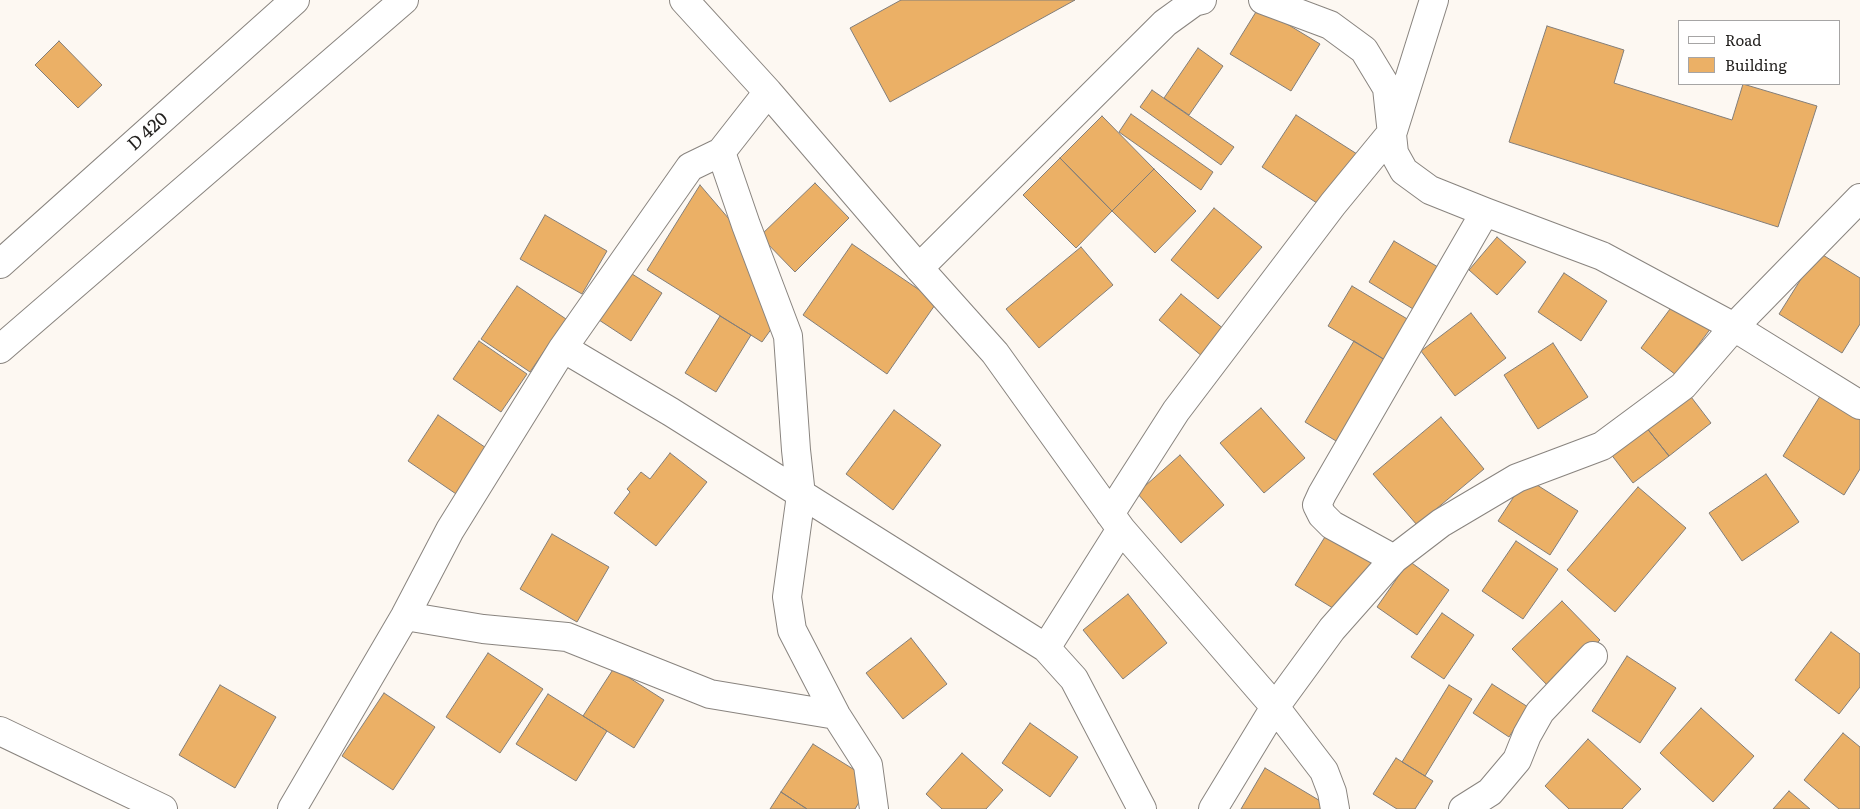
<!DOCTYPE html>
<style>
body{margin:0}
#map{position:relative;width:1860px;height:809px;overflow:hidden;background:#fdf8f2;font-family:Literata,serif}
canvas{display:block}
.legend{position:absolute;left:1678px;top:20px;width:162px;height:65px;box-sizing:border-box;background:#fff;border:1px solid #a6a5a5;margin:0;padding:6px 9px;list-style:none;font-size:15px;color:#211f1d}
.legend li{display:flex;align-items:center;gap:10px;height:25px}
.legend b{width:25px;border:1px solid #a6a5a5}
</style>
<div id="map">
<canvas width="1860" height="809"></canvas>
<ul class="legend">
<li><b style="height:6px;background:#fff"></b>Road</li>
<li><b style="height:14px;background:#ebb066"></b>Building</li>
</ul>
</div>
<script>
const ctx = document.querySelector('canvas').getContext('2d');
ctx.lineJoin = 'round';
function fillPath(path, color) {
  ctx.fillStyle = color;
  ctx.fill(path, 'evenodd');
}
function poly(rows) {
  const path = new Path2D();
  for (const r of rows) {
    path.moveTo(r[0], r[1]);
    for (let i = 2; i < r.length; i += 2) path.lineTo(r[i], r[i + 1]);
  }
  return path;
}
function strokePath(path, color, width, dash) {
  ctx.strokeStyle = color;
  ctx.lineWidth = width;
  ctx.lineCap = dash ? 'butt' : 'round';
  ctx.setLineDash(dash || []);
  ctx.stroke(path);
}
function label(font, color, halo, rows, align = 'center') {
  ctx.font = font + ' Literata,serif';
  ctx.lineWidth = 4.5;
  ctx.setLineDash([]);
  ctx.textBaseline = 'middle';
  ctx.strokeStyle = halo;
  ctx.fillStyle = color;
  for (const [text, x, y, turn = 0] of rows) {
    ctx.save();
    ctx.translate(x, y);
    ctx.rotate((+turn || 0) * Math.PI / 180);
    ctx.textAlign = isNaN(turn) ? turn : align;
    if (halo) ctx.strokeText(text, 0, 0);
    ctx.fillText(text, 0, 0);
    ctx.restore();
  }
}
const building = poly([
 [901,0,1075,0,890,102,850,28,901,0],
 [1259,7,1320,44,1291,91,1230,54,1259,7],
 [1547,26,1624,50,1614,83,1732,120,1743,84,1817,106,1778,227,1509,142,1547,26],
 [59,41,102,85,78,108,35,65,59,41],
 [1198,48,1223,66,1189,115,1164,98,1198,48],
 [1152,90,1234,147,1221,165,1140,107,1152,90],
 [1131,114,1213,172,1201,190,1119,132,1131,114],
 [1296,115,1357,154,1323,207,1262,167,1296,115],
 [1102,116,1154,169,1112,211,1060,158,1102,116],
 [1060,158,1112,211,1076,248,1023,195,1060,158],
 [1154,169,1196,211,1155,253,1112,211,1154,169],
 [815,183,849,218,795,272,760,236,815,183],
 [700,185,741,233,777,321,762,342,647,270,700,185],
 [1214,208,1262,247,1218,299,1171,260,1214,208],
 [545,215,607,251,582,294,520,259,545,215],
 [1497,237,1526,262,1497,295,1469,270,1497,237],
 [1394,241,1443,270,1418,312,1369,282,1394,241],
 [852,244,937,302,887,374,803,315,852,244],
 [1081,247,1113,285,1039,348,1006,309,1081,247],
 [1818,252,1860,278,1860,324,1842,353,1779,314,1818,252],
 [629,272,662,293,631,341,599,320,629,272],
 [1564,273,1607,301,1581,341,1538,312,1564,273],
 [517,286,566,319,530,372,481,339,517,286],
 [1352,286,1414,323,1390,363,1328,326,1352,286],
 [1181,294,1225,330,1203,357,1159,320,1181,294],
 [1676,301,1711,328,1676,375,1641,348,1676,301],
 [1471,313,1506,358,1455,396,1421,351,1471,313],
 [720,316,751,335,716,392,685,373,720,316],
 [479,341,527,374,501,412,453,379,479,341],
 [1354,341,1390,363,1341,444,1305,422,1354,341],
 [1553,343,1588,397,1538,429,1504,375,1553,343],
 [1685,389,1711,423,1669,456,1642,422,1685,389],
 [1822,393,1860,417,1860,469,1844,495,1783,456,1822,393],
 [1261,408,1305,458,1264,493,1220,443,1261,408],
 [894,410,941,445,893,510,846,474,894,410],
 [438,415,492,452,462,498,408,461,438,415],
 [1441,417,1484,469,1417,525,1373,474,1441,417],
 [1642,422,1669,456,1633,483,1607,449,1642,422],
 [670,453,707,482,656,546,614,513,630,492,627,489,641,472,650,479,670,453],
 [1180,455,1224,505,1181,543,1137,493,1180,455],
 [1766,474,1799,522,1742,561,1709,513,1766,474],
 [1526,478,1578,511,1550,555,1498,521,1526,478],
 [1638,487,1686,528,1615,612,1567,570,1638,487],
 [1328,532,1373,560,1341,613,1295,585,1328,532],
 [552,534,609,567,577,622,520,589,552,534],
 [1516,541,1558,569,1523,619,1482,591,1516,541],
 [1409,561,1449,590,1417,635,1377,607,1409,561],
 [1128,594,1167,643,1123,679,1083,630,1128,594],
 [1562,601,1600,640,1550,688,1512,649,1562,601],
 [1442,613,1474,635,1444,679,1411,657,1442,613],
 [1831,632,1860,654,1860,687,1839,714,1795,680,1831,632],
 [911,638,947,684,903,719,866,673,911,638],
 [488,653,543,689,500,753,446,717,488,653],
 [1627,656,1676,688,1640,743,1592,711,1627,656],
 [614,668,664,700,634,748,583,716,614,668],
 [1492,684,1528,707,1509,737,1473,713,1492,684],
 [220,685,276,717,235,788,179,755,220,685],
 [1449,685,1472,699,1425,776,1402,762,1449,685],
 [384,693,435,727,393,790,342,756,384,693],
 [548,694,607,731,576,781,516,744,548,694],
 [1701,708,1754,756,1713,802,1660,753,1701,708],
 [1030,723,1078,757,1050,797,1002,763,1030,723],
 [1843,733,1860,747,1860,809,1839,809,1804,780,1843,733],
 [1588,739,1641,789,1622,809,1569,809,1545,786,1588,739],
 [813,744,861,774,864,794,855,809,807,809,781,792,813,744],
 [962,753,1003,790,986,809,942,809,926,794,962,753],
 [1396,758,1433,781,1415,809,1397,809,1373,794,1396,758],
 [1265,768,1327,805,1325,809,1241,809,1265,768],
 [1789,791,1810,809,1773,809,1789,791],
 [781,792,807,809,770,809,781,792]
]);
fillPath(building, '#ebb066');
strokePath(building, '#837e79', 1);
const street = poly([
 [684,0,768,92,919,268,995,353,1121,529,1275,707,1324,771,1332,792,1335,809],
 [1263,0,1330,25,1364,50,1387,88,1394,153,1404,171,1430,190,1485,212,1602,256,1734,327,1860,405],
 [721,152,746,225,788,336,796,450,801,495,787,597,792,630,836,715,868,765,874,809],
 [919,268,1165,23,1194,2,1202,0],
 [563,348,671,412,1046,648,1074,679,1142,809],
 [1110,514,1176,411,1333,204,1393,131,1434,0],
 [1394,559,1332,525,1322,515,1317,505,1322,494,1485,212],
 [405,616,483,629,567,637,710,694,836,715],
 [1046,648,1121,529],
 [0,731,163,809],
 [292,809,405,616,450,530,563,348,690,167,721,152,768,92],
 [1213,809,1275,707,1332,629,1394,559,1441,523,1517,478,1602,446,1683,386,1734,327,1860,198],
 [1463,809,1490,792,1517,760,1527,735,1540,712,1593,656]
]);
const highway = poly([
 [0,264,295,0],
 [0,349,404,0]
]);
strokePath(street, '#89847f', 30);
strokePath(highway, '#89847f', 30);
strokePath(street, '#fff', 28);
strokePath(highway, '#fff', 28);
label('18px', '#211f1d', '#fff', [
 ["D 420",148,132,-42]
]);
</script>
